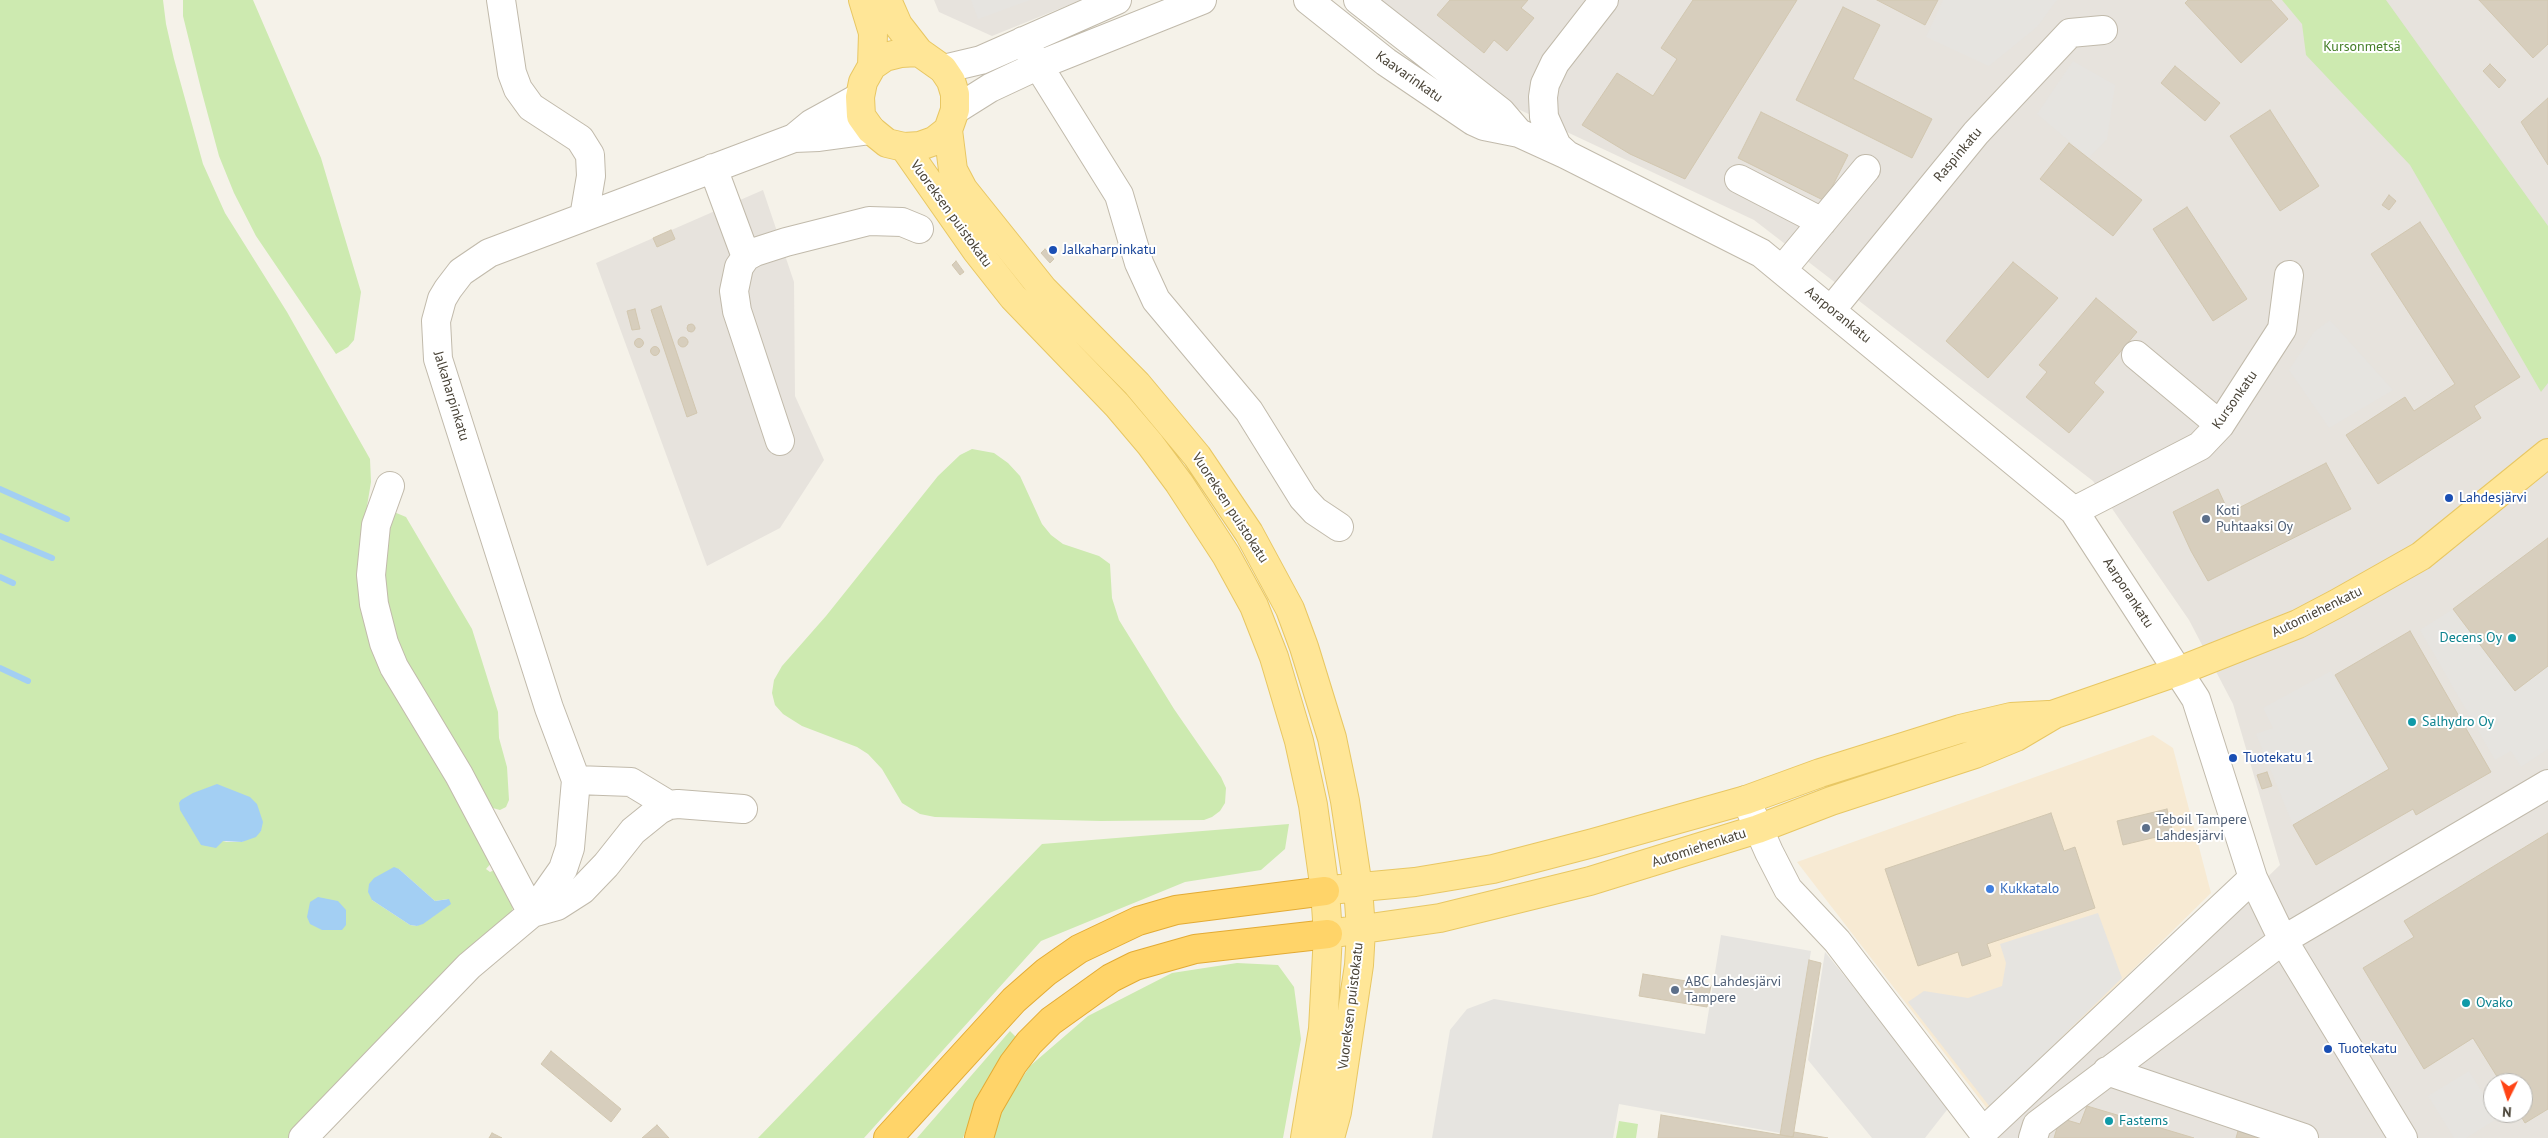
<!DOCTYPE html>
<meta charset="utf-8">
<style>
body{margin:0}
#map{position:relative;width:2548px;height:1138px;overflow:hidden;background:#f5f2e9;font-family:"PT Sans",sans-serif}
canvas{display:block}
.north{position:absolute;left:2483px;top:1073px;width:50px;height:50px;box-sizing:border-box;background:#fff;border:1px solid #b6b4af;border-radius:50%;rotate:184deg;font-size:14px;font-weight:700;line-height:20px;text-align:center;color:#494337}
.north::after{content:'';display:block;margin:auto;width:18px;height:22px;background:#ff4415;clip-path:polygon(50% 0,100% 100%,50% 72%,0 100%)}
</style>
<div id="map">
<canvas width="2548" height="1138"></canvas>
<div class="north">N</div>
</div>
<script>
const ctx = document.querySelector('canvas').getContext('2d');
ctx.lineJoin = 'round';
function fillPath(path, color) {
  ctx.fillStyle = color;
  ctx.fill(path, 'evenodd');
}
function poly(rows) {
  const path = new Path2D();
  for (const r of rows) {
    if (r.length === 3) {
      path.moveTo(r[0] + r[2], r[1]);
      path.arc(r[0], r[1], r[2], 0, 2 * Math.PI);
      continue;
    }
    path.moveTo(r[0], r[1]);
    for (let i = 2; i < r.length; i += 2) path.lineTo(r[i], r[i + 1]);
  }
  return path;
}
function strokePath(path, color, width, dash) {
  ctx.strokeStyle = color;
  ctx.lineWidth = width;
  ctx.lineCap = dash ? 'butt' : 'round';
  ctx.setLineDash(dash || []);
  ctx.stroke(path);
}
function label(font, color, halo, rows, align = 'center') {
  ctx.font = font + ' "PT Sans",sans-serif';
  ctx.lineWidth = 4;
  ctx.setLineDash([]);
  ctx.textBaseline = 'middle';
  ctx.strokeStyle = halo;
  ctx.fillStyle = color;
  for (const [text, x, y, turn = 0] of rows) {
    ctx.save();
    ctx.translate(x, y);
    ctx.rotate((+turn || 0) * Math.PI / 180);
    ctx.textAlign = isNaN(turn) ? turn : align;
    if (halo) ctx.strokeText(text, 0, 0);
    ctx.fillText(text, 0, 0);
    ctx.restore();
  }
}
fillPath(poly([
 [2153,735,2173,748,2211,893,1989,1111,1797,862]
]), '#f7ead3');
fillPath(poly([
 [934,0,1081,0,992,36,939,12],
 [1376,0,2548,0,2548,1138,1998,1138,2280,865,2233,704,2189,620,2093,481,1754,220,1518,109,1413,33],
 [2493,1083,2523,1083,2523,1113,2493,1113],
 [763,190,794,282,795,396,824,460,780,528,707,566,596,263]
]), '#e7e3dd');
fillPath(poly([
 [0,0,163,0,166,24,174,59,203,164,225,213,287,312,370,459,371,482,359,555,363,616,494,860,486,869,490,872,501,867,514,903,511,915,295,1138,0,1138],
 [261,831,242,842,223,842],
 [399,869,435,901,448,899,417,926,410,925,372,900],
 [183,0,253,0,321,158,361,292,354,340,348,347,336,354,256,236,234,193,219,156,201,89,183,16],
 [2282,0,2386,0,2548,226,2548,383,2541,392,2410,165,2306,55,2302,24],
 [972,449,994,453,1008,463,1020,476,1042,524,1051,535,1063,544,1099,556,1110,564,1112,598,1119,620,1174,709,1221,777,1226,788,1225,803,1220,811,1212,817,1204,820,1101,821,935,817,920,814,902,803,882,769,868,754,857,747,802,726,783,714,775,705,772,693,774,680,782,666,826,616,938,476,960,455],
 [394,512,406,517,472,629,498,712,499,738,507,767,509,800,506,807,500,810,489,807,414,690,382,612,388,513],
 [1289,824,1285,849,1261,870,1185,882,1041,941,864,1138,758,1138,1042,844],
 [1237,963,1278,965,1294,987,1301,1039,1283,1138,994,1138,1002,1108,1030,1066,1088,1016,1172,973],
 [1010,1031,1017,1038,982,1088,963,1138,917,1138],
 [1619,1121,1638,1124,1636,1138,1616,1138]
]), '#cdeab0');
fillPath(poly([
 [971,0,1030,0,978,19],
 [1943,0,2057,0,2037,27,1989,66,1926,37],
 [2073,61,2115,85,2107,139,2089,158,2037,114],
 [2330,320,2393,390,2329,428,2289,370,2314,332],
 [2453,609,2515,691,2548,666,2548,749,2521,767,2511,751,2495,760,2420,630],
 [2331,671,2389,769,2293,825,2256,734,2273,728,2263,708],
 [2098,913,2122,978,1990,1107,1908,1002,1924,991,1968,998,2002,986,2006,963,2000,944],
 [1721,935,1811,951,1780,1133,1619,1104,1613,1138,1432,1138,1450,1030,1467,1009,1494,999,1705,1034],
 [1825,952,1950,1106,1925,1138,1872,1138,1808,1060],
 [2469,1071,2498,1118,2466,1138,2454,1138,2428,1096]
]), '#e6e4e0');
fillPath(poly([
 [217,784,250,797,257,804,263,822,261,831,256,837,242,842,223,841,216,848,201,845,180,810,179,803,181,800,193,793],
 [394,867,399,869,435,901,449,899,451,904,423,924,417,926,410,925,372,900,368,892,369,884,374,878],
 [318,897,338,901,346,910,346,925,342,930,322,930,310,924,307,917,310,902]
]), '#a3cff3');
strokePath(poly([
 [0,489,67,519],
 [0,536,52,558],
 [0,577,13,583],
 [0,668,28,681]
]), '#a3cff3', 6);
const building = poly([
 [1450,0,1528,0,1521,8,1534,18,1507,51,1494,40,1484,53,1437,15,1450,0],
 [1693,0,1797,0,1685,179,1630,154,1582,125,1617,73,1653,96,1677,59,1661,48,1693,0],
 [1877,0,1938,0,1925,25,1877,0],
 [2188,0,2271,0,2288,19,2241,63,2185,3,2188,0],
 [2479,0,2548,0,2548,44,2533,58,2479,0],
 [1843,7,1880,25,1853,79,1932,119,1912,158,1796,100,1843,7],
 [2490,64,2506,80,2499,88,2483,71,2490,64],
 [2175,66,2220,103,2205,121,2161,83,2175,66],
 [2548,98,2548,165,2521,122,2548,98],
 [2270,110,2319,186,2280,211,2230,136,2270,110],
 [1761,112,1848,155,1825,201,1738,158,1761,112],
 [2069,143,2142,200,2113,236,2040,179,2069,143],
 [2389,195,2396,201,2389,210,2382,205,2389,195],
 [2187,207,2247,299,2213,321,2153,229,2187,207],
 [2420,222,2520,377,2474,406,2481,418,2378,484,2346,435,2405,397,2414,411,2455,384,2371,254,2420,222],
 [671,230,675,239,657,247,653,238,671,230],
 [1045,249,1054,259,1050,263,1041,253,1045,249],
 [956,261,964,272,960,275,952,265,956,261],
 [2013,262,2058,298,1988,378,1946,341,2013,262],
 [2096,298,2137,332,2094,383,2104,392,2069,433,2026,397,2047,372,2039,365,2096,298],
 [661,306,697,413,687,417,651,310,661,306],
 [635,309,640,329,632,330,627,311,635,309],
 [691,328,4],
 [683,342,5],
 [639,343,4.5],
 [655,351,4.5],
 [2326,463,2351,509,2208,581,2191,551,2173,512,2218,489,2229,513,2326,463],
 [2548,538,2548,666,2515,691,2453,609,2548,538],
 [2410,631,2491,772,2416,815,2413,809,2316,865,2293,825,2389,769,2335,675,2410,631],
 [2267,772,2272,786,2262,789,2257,775,2267,772],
 [2167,809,2173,833,2123,845,2117,821,2167,809],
 [2051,813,2064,851,2075,847,2095,908,1987,944,1991,956,1962,966,1958,952,1918,966,1885,869,2051,813],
 [2548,833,2548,1109,2525,1123,2519,1113,2523,1113,2523,1083,2501,1083,2473,1038,2424,1069,2363,968,2414,937,2404,921,2548,833],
 [1809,960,1821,963,1793,1137,1780,1135,1809,960],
 [1643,974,1711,985,1707,1007,1639,996,1643,974],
 [551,1051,621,1109,611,1122,541,1064,551,1051],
 [2087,1106,2194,1138,2054,1138,2060,1118,2080,1124,2087,1106],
 [1661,1115,1793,1137,1794,1132,1828,1138,1658,1138,1661,1115],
 [657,1125,669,1138,642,1138,657,1125],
 [2238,1131,2260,1138,2236,1138,2238,1131],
 [492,1133,502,1138,489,1138,492,1133]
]);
fillPath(building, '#d7cebd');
strokePath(building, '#d2c7b0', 1);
const minor = poly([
 [501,0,512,73,518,89,531,107,580,139,590,155,591,176,584,217],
 [1308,0,1386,62,1473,121,1484,126,1519,133,1565,154],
 [1358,0,1501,112,1519,133],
 [1604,0,1555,63,1545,84,1543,97,1544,117,1557,146,1567,155,1761,253,2074,511,2196,699,2253,878,2283,940,2403,1138],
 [1023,41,1119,195,1139,263,1156,300,1249,411,1303,498,1315,511,1339,527],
 [943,69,981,60,1117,0],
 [955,110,990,88,1037,66,1202,0],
 [794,138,819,137,871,130],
 [713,168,746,257],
 [1739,179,1822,222],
 [1782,270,1866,169],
 [1832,309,1976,133,2070,33,2103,30],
 [2136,355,2220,425],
 [780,441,737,311,734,291,739,267,746,257,755,252,786,242,869,221,902,222,919,229],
 [390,486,376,525,371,575,374,604,384,643,394,667,459,775,532,913],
 [2074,511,2200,446,2220,425,2282,329,2289,275],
 [576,780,631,782,669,805],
 [1746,800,1769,852,1788,889,1837,941,1983,1132,2253,878],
 [532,913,557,906,582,890,606,865,633,831,659,810,669,805,678,804,743,809],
 [2107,1071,2304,1138],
 [303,1138,469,966,532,913,563,869,570,848,576,780,549,708,438,359,436,321,442,299,448,289,461,272,489,253,794,138,811,124,860,97],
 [2033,1138,2037,1125,2283,940,2548,784]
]);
const major = poly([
 [863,0,873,33,872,66],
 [887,0,898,25,919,52],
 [919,52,943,69,951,81,955,94,955,110,948,130,934,141,920,146,904,147,887,143,871,130,861,116,860,97,863,82,872,66,885,57,901,53,919,52],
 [948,130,953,170,963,189,1043,289,1137,384,1197,456,1249,533,1290,609,1304,647,1332,738,1345,801,1358,887,1361,930,1359,965,1337,1112,1330,1138],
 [904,147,976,250,1013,297,1117,405,1150,444,1179,483,1226,555,1254,606,1274,657,1299,741,1313,805,1325,891,1328,934,1323,1029,1305,1138],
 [1340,889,1415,882,1493,869,1593,843,1746,800,1820,773,1960,729,2011,717,2048,715],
 [1328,934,1440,918,1590,881,1758,829,1831,801,1975,754,2016,737,2055,714,2179,671,2298,624,2336,604,2421,556,2548,453]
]);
const highway = poly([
 [888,1138,1014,1000,1046,972,1079,949,1138,921,1176,910,1325,891],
 [979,1138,988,1107,1013,1064,1029,1043,1051,1021,1111,978,1135,966,1195,949,1328,934]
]);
strokePath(minor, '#c1baab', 30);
strokePath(major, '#e8c763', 30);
strokePath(highway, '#e3ab34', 30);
strokePath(minor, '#fff', 28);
strokePath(major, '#ffe697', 28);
strokePath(highway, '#ffd469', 28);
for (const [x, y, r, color] of [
 [1053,250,5,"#1a4fb4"],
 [2449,498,5,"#1a4fb4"],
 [2206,519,5,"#5c6f8a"],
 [2512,638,5,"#0f9aa8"],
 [2412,722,5,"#0f9aa8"],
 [2233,758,5,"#1a4fb4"],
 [2146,828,5,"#5c6f8a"],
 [1990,889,5,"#3f7fe0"],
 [1675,990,5,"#5c6f8a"],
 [2466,1003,5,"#0f9aa8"],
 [2328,1049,5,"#1a4fb4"],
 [2109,1121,5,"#0f9aa8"]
]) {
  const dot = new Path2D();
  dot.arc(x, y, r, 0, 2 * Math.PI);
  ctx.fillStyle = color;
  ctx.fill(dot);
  strokePath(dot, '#fff', 2);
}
label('14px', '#447e27', '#fff', [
 ["Kursonmetsä",2362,47]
]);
label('14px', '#494337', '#fff', [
 ["Kaavarinkatu",1409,77,35],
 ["Raspinkatu",1958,155,-50],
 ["Vuoreksen puistokatu",951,214,54],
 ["Aarporankatu",1838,315,39],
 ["Jalkaharpinkatu",451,396,73],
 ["Kursonkatu",2235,400,-55],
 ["Vuoreksen puistokatu",1230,508,57],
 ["Aarporankatu",2128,593,57],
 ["Automiehenkatu",2317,612,-26],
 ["Automiehenkatu",1699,848,-18],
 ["Vuoreksen puistokatu",1351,1006,-83]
]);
label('14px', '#164399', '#fff', [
 ["Jalkaharpinkatu",1063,250],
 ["Lahdesjärvi",2459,498],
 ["Tuotekatu 1",2243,758],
 ["Tuotekatu",2338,1049]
], 'left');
label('14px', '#4e5e75', '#fff', [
 ["Koti",2216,511],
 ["Puhtaaksi Oy",2216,527],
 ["Teboil Tampere",2156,820],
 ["Lahdesjärvi",2156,836],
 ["ABC Lahdesjärvi",1685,982],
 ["Tampere",1685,998]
], 'left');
label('14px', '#0d838f', '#fff', [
 ["Decens Oy",2502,638,"right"],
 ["Salhydro Oy",2422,722],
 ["Ovako",2476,1003],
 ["Fastems",2119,1121]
], 'left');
label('14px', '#366cbe', '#fff', [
 ["Kukkatalo",2000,889]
], 'left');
</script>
